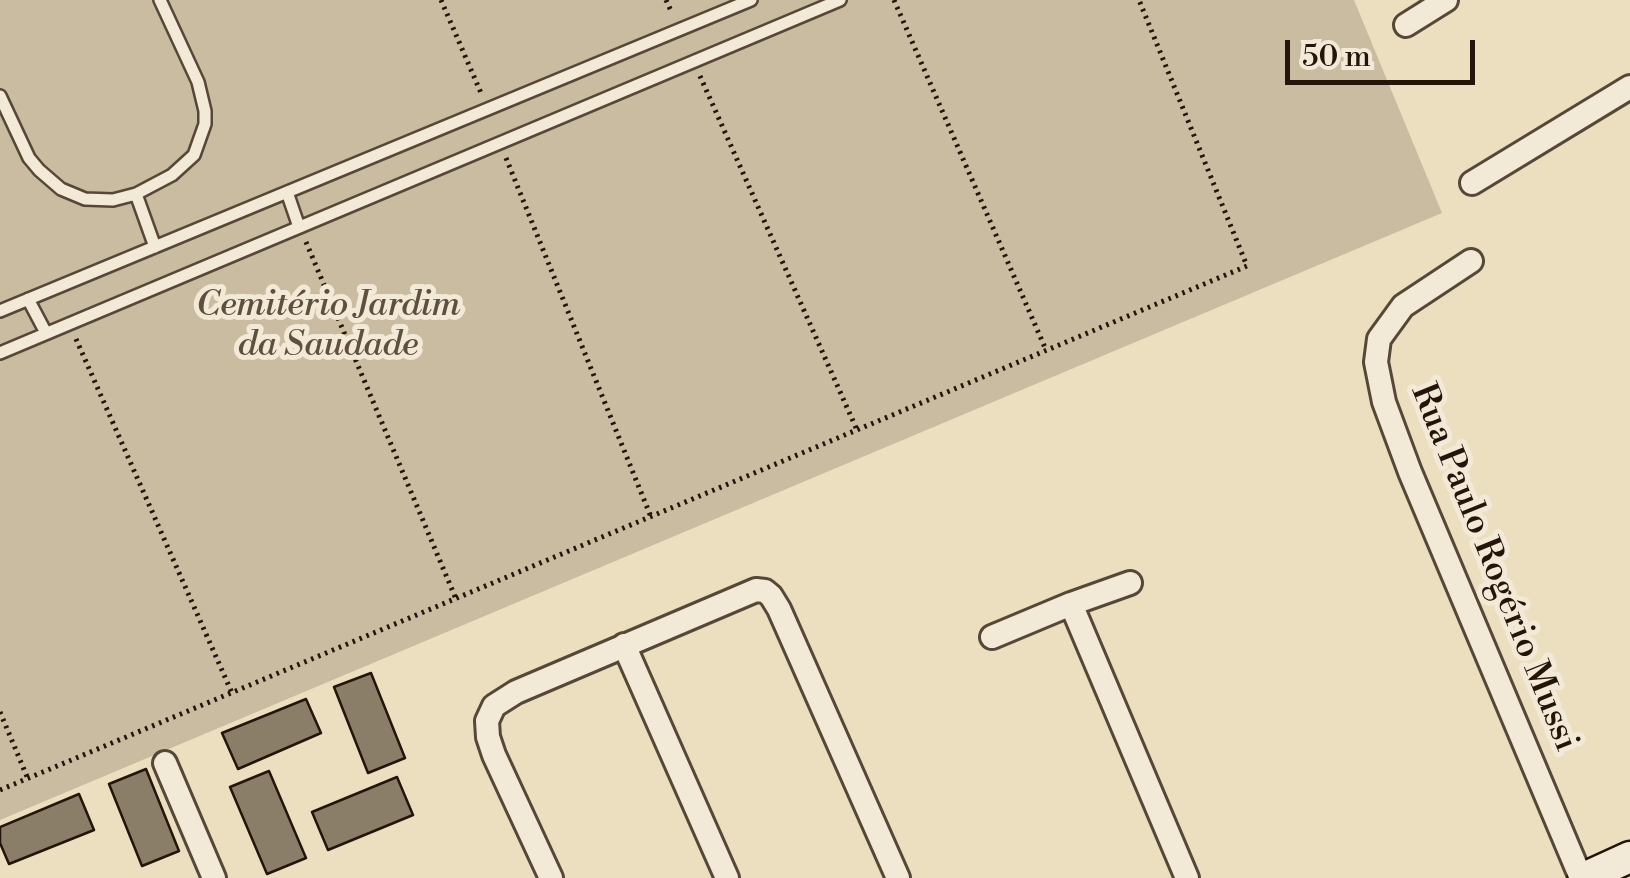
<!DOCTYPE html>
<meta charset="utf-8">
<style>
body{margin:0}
#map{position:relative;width:1630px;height:878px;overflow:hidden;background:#ebdfc0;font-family:"Libre Bodoni",serif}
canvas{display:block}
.scale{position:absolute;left:1285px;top:40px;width:190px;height:45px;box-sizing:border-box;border:5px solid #241409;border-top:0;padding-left:12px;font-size:30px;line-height:35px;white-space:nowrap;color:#241409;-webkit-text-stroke:8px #f2ead6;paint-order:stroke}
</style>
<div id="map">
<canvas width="1630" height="878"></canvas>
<div class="scale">50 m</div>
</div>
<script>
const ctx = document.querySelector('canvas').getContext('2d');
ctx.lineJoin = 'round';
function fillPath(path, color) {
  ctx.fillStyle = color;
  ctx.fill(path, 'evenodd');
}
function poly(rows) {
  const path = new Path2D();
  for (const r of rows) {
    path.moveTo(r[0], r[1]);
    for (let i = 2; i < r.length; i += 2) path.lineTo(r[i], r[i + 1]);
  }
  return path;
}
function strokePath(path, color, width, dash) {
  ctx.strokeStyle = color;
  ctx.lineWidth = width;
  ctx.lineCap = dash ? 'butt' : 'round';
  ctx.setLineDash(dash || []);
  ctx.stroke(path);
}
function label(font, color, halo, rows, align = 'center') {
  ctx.font = font + ' "Libre Bodoni",serif';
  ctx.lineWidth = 10;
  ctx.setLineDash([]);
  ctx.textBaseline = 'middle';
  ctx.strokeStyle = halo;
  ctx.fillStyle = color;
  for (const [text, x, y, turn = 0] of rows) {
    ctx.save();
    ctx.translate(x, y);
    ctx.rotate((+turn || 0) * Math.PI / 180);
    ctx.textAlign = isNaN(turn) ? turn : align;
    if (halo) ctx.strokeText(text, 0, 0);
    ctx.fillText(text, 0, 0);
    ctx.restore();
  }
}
fillPath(poly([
 [0,0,1354,0,1442,213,0,820]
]), '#c9bca1');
const building = poly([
 [371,673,405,758,368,773,334,687,371,673],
 [306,699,321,733,238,769,222,733,306,699],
 [146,769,179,851,142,866,109,784,146,769],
 [269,771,306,858,267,874,230,787,269,771],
 [397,777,413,815,328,850,312,812,397,777],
 [79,794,94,830,9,864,0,843,0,827,79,794]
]);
fillPath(building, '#8b7e68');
strokePath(building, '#241409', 2.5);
const service = poly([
 [0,96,29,158,39,170,61,189,85,199,113,200,136,194,172,175,194,155,205,124,205,111,198,82,160,0],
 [287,192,299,227],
 [136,194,155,247],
 [28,299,46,333],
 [0,311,751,0],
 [0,353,840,0]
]);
const minor = poly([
 [1406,25,1446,0],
 [1472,183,1630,87],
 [1471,261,1403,306,1379,339,1376,362,1384,402,1410,472,1581,878],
 [1071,604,1187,878],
 [992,637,1071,604,1130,583],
 [624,645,727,878],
 [165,763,214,878],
 [551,878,494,755,488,737,487,721,494,706,516,692,756,590,765,591,771,596,779,609,898,878]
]);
const secondary = poly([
 [1584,878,1630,857]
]);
strokePath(service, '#564737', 16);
strokePath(minor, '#564737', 28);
strokePath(secondary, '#241409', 35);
strokePath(poly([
 [441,0,481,93],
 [666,0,672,13],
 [894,0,1046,350],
 [700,76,857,430],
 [506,158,651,517],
 [306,242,456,599],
 [76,339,232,693],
 [0,712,28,779],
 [0,790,1247,266,1139,0]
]), '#241409', 5, [2.5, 5]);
strokePath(service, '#f2ead6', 11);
strokePath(minor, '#f2ead6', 22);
strokePath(secondary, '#f2ead6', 30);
label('italic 35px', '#5e4f3e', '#f2ead6', [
 ["Cemitério Jardim",328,307],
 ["da Saudade",328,347]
]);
label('35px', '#241409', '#f2ead6', [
 ["Rua Paulo Rogério Mussi",1493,568,68]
]);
</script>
